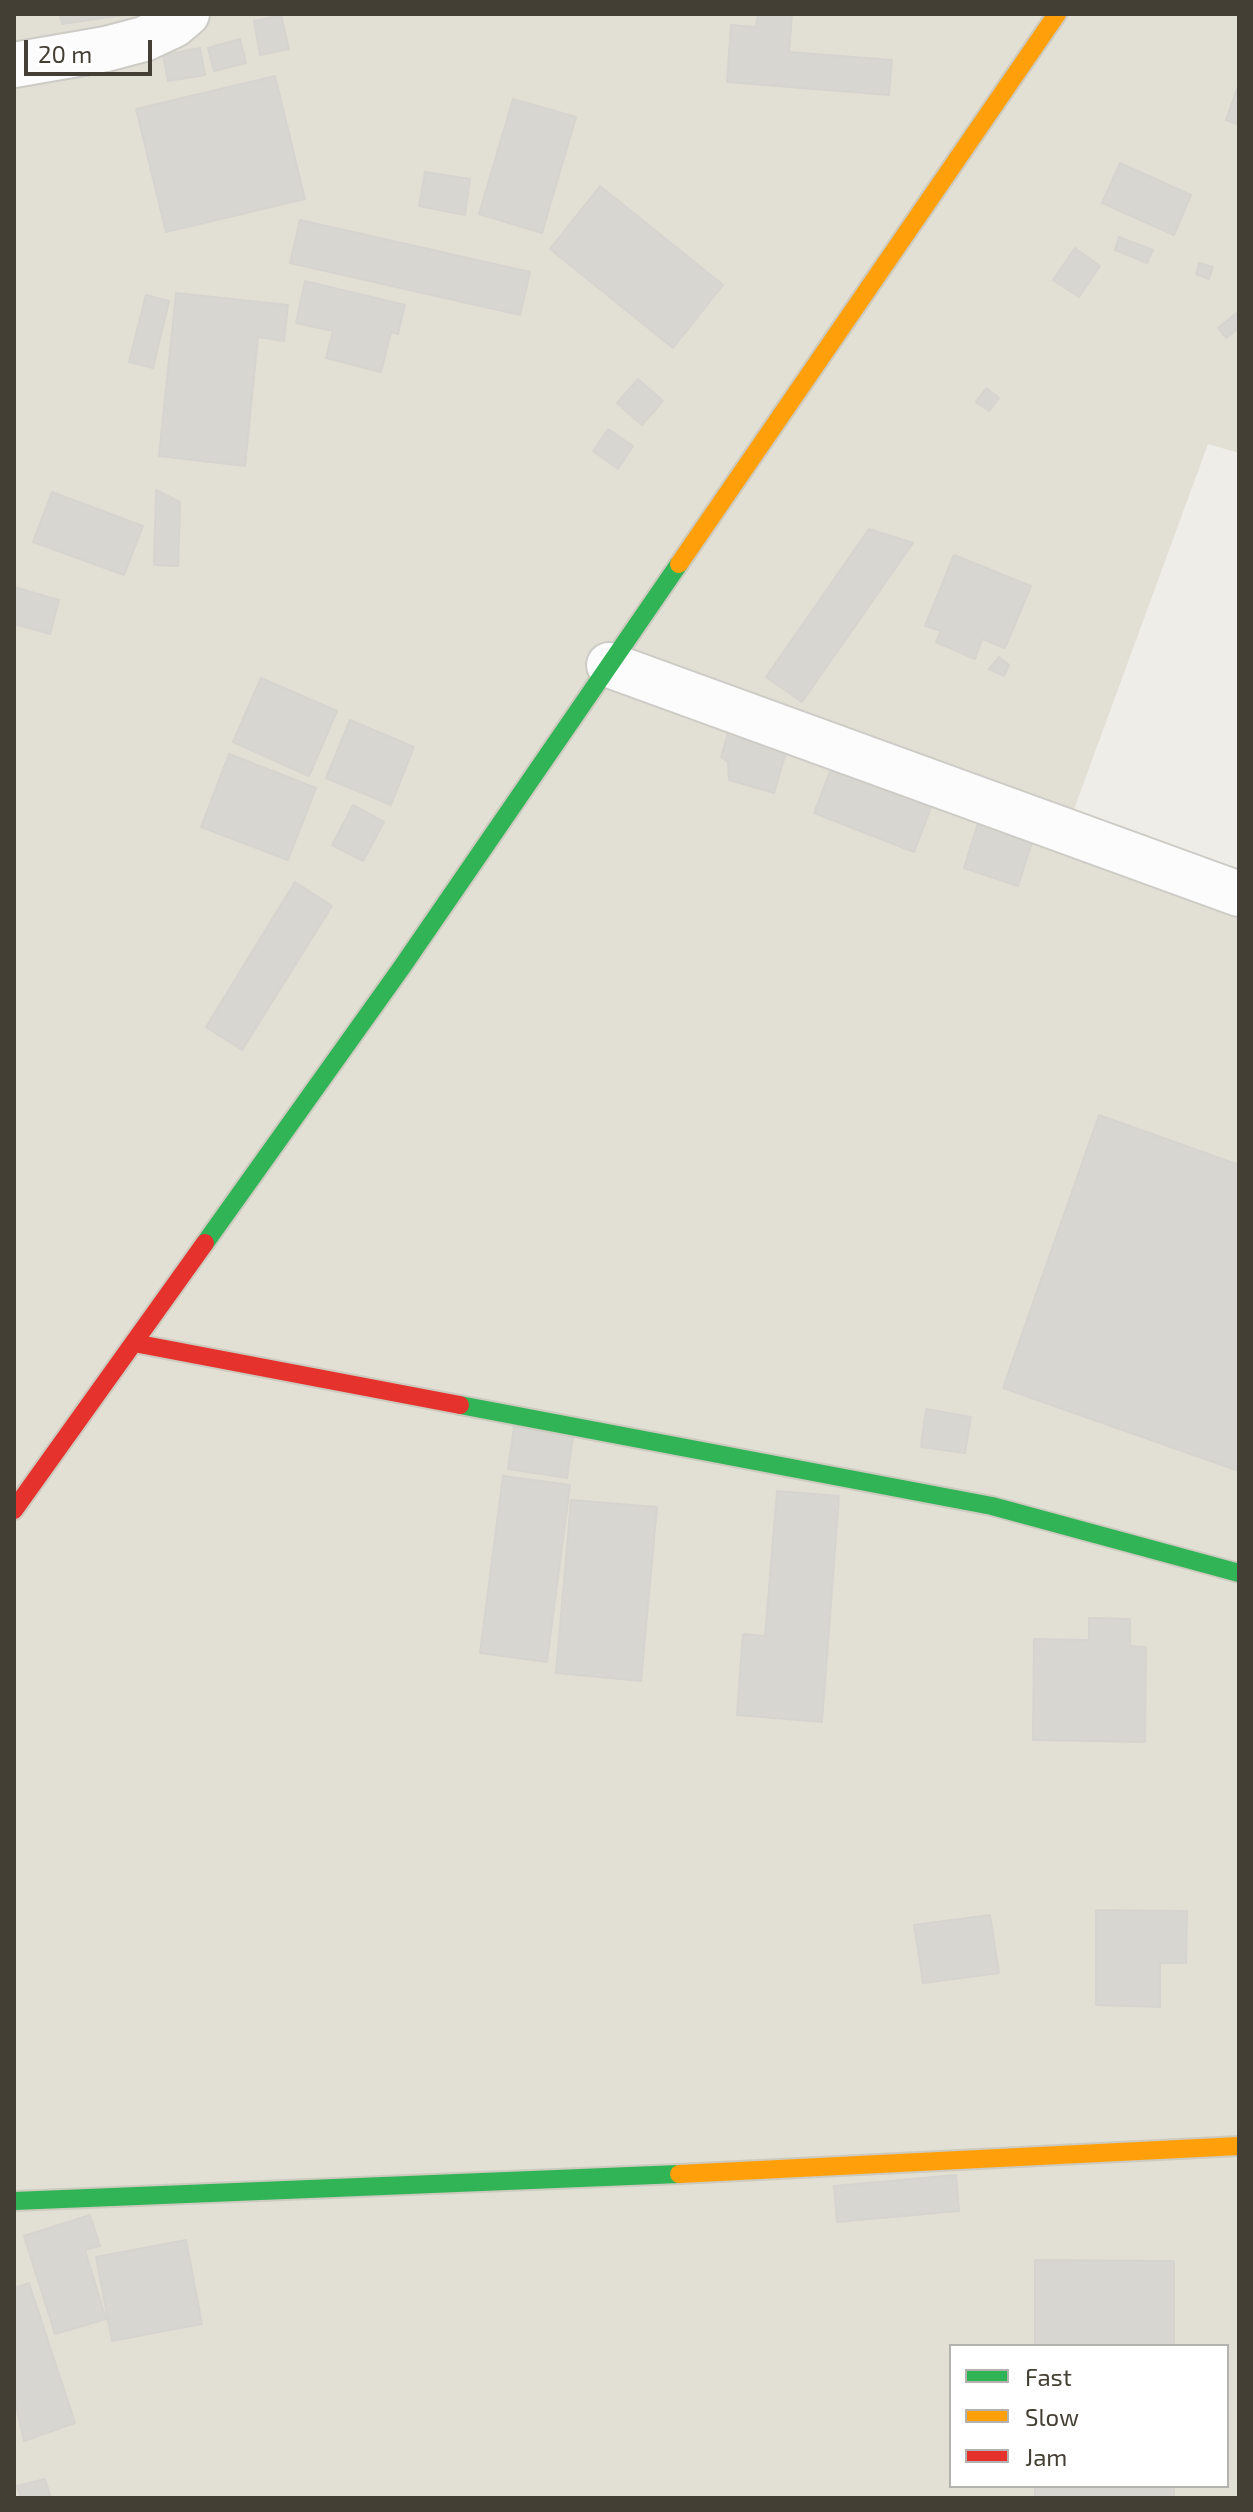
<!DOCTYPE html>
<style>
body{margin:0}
#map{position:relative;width:1253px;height:2512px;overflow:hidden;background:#eeede8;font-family:"Exo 2",sans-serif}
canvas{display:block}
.frame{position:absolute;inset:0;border:16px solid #433f35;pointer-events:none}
.legend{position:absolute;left:949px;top:2344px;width:280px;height:144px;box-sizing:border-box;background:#fff;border:2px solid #b4b2ae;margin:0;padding:10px 14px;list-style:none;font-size:24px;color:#433f35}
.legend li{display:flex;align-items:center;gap:16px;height:40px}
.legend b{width:40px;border:2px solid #b4b2ae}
.scale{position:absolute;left:24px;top:40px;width:128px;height:36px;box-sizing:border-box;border:4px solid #433f35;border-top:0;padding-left:10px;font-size:24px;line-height:28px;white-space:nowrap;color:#433f35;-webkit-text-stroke:6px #fff;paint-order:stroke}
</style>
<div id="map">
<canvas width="1253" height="2512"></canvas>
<div class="frame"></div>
<ul class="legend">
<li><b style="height:10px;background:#30b455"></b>Fast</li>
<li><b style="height:10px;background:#ff9f0a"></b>Slow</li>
<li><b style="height:10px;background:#e5322d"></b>Jam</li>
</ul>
<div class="scale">20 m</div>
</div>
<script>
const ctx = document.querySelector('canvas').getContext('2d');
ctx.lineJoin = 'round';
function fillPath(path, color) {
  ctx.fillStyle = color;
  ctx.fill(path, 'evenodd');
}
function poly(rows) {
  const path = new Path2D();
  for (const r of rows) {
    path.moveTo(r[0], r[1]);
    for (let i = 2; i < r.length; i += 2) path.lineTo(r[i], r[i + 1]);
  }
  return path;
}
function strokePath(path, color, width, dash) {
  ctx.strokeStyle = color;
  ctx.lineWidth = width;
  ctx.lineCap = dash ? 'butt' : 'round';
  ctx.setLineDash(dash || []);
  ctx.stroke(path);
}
fillPath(poly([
 [14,14,1239,14,1239,453,1208,444,1066,831,1239,894,1239,2498,14,2498],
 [951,2346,1227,2346,1227,2486,951,2486]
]), '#e2dfd5');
const building = poly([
 [60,14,131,14,62,24,60,14],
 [758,14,792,14,789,52,892,60,889,95,727,82,731,25,756,27,758,14],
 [281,15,289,49,260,55,254,21,281,15],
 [240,39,246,63,214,71,208,48,240,39],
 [200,48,205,75,168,81,163,55,200,48],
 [275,76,305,199,166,232,136,109,275,76],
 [1239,83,1239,125,1226,120,1239,83],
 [513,99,576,117,542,233,479,214,513,99],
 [1120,163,1191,195,1174,235,1102,203,1120,163],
 [425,172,470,179,465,215,419,206,425,172],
 [600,186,723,285,673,348,550,249,600,186],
 [300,220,530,272,520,315,290,263,300,220],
 [1119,237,1153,250,1147,263,1115,250,1119,237],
 [1075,248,1100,266,1079,297,1053,280,1075,248],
 [1199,263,1213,267,1209,279,1196,274,1199,263],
 [305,281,405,305,398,334,391,332,381,372,326,358,333,331,296,323,305,281],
 [176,293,288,305,284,341,258,337,245,466,159,456,176,293],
 [146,295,169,301,153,368,129,362,146,295],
 [1239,311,1239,328,1226,338,1218,328,1239,311],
 [638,379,663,401,642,425,617,403,638,379],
 [986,388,999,398,989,411,976,402,986,388],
 [608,429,633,446,618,469,593,451,608,429],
 [156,490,180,502,178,566,154,565,156,490],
 [52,492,143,526,124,575,33,542,52,492],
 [869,529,913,543,802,702,766,677,869,529],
 [954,555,1031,586,1005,648,982,639,975,659,936,642,941,631,925,626,954,555],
 [14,587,59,600,50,634,14,624,14,587],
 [999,657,1009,665,1004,676,989,669,999,657],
 [261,678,337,711,309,776,233,742,261,678],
 [350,720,414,747,391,805,326,778,350,720],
 [728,733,787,749,774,793,729,780,728,762,721,757,728,733],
 [229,754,316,788,288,860,201,827,229,754],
 [834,761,934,800,914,852,814,813,834,761],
 [353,805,384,822,363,861,332,845,353,805],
 [979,820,1033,839,1018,886,964,868,979,820],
 [295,882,332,906,242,1050,206,1027,295,882],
 [1099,1115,1239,1165,1239,1471,1003,1388,1099,1115],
 [926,1409,971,1417,965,1453,921,1447,926,1409],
 [514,1427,573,1436,567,1478,508,1469,514,1427],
 [503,1476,570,1485,547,1662,480,1653,503,1476],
 [777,1491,839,1496,822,1722,737,1715,743,1634,765,1636,777,1491],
 [571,1500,657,1507,641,1681,556,1673,571,1500],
 [1089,1618,1130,1619,1130,1646,1146,1647,1145,1742,1033,1740,1034,1639,1089,1640,1089,1618],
 [1096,1910,1187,1911,1186,1963,1160,1963,1160,2007,1096,2005,1096,1910],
 [990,1915,999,1973,923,1983,914,1925,990,1915],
 [956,2175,959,2211,837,2222,834,2186,956,2175],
 [90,2215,100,2246,85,2250,106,2319,55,2334,24,2236,90,2215],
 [186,2240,202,2324,112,2341,96,2257,186,2240],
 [1035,2260,1174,2261,1174,2346,1035,2346,1035,2260],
 [29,2283,75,2423,24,2441,14,2397,14,2288,29,2283],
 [45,2479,51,2498,21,2498,17,2486,45,2479],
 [1035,2486,1174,2486,1174,2498,1035,2498,1035,2486]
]);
fillPath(building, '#d8d6d0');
strokePath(building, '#d6d4ce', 2);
const street = poly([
 [14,65,106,49,144,39,174,25,187,14],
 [609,665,1239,894]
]);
const fast = poly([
 [205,1243,402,967,679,564],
 [460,1405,992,1506,1239,1573],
 [14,2201,679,2174]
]);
const slow = poly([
 [679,564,1057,14],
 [679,2174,1239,2146]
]);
const jam = poly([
 [134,1343,460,1405],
 [14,1510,205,1243]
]);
strokePath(street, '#cccbc5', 48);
strokePath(fast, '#cdcabf', 22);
strokePath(slow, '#cdcabf', 22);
strokePath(jam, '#cdcabf', 22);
strokePath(street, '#fcfcfc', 44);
strokePath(fast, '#30b455', 18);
strokePath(slow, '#ff9f0a', 18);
strokePath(jam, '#e5322d', 18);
</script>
